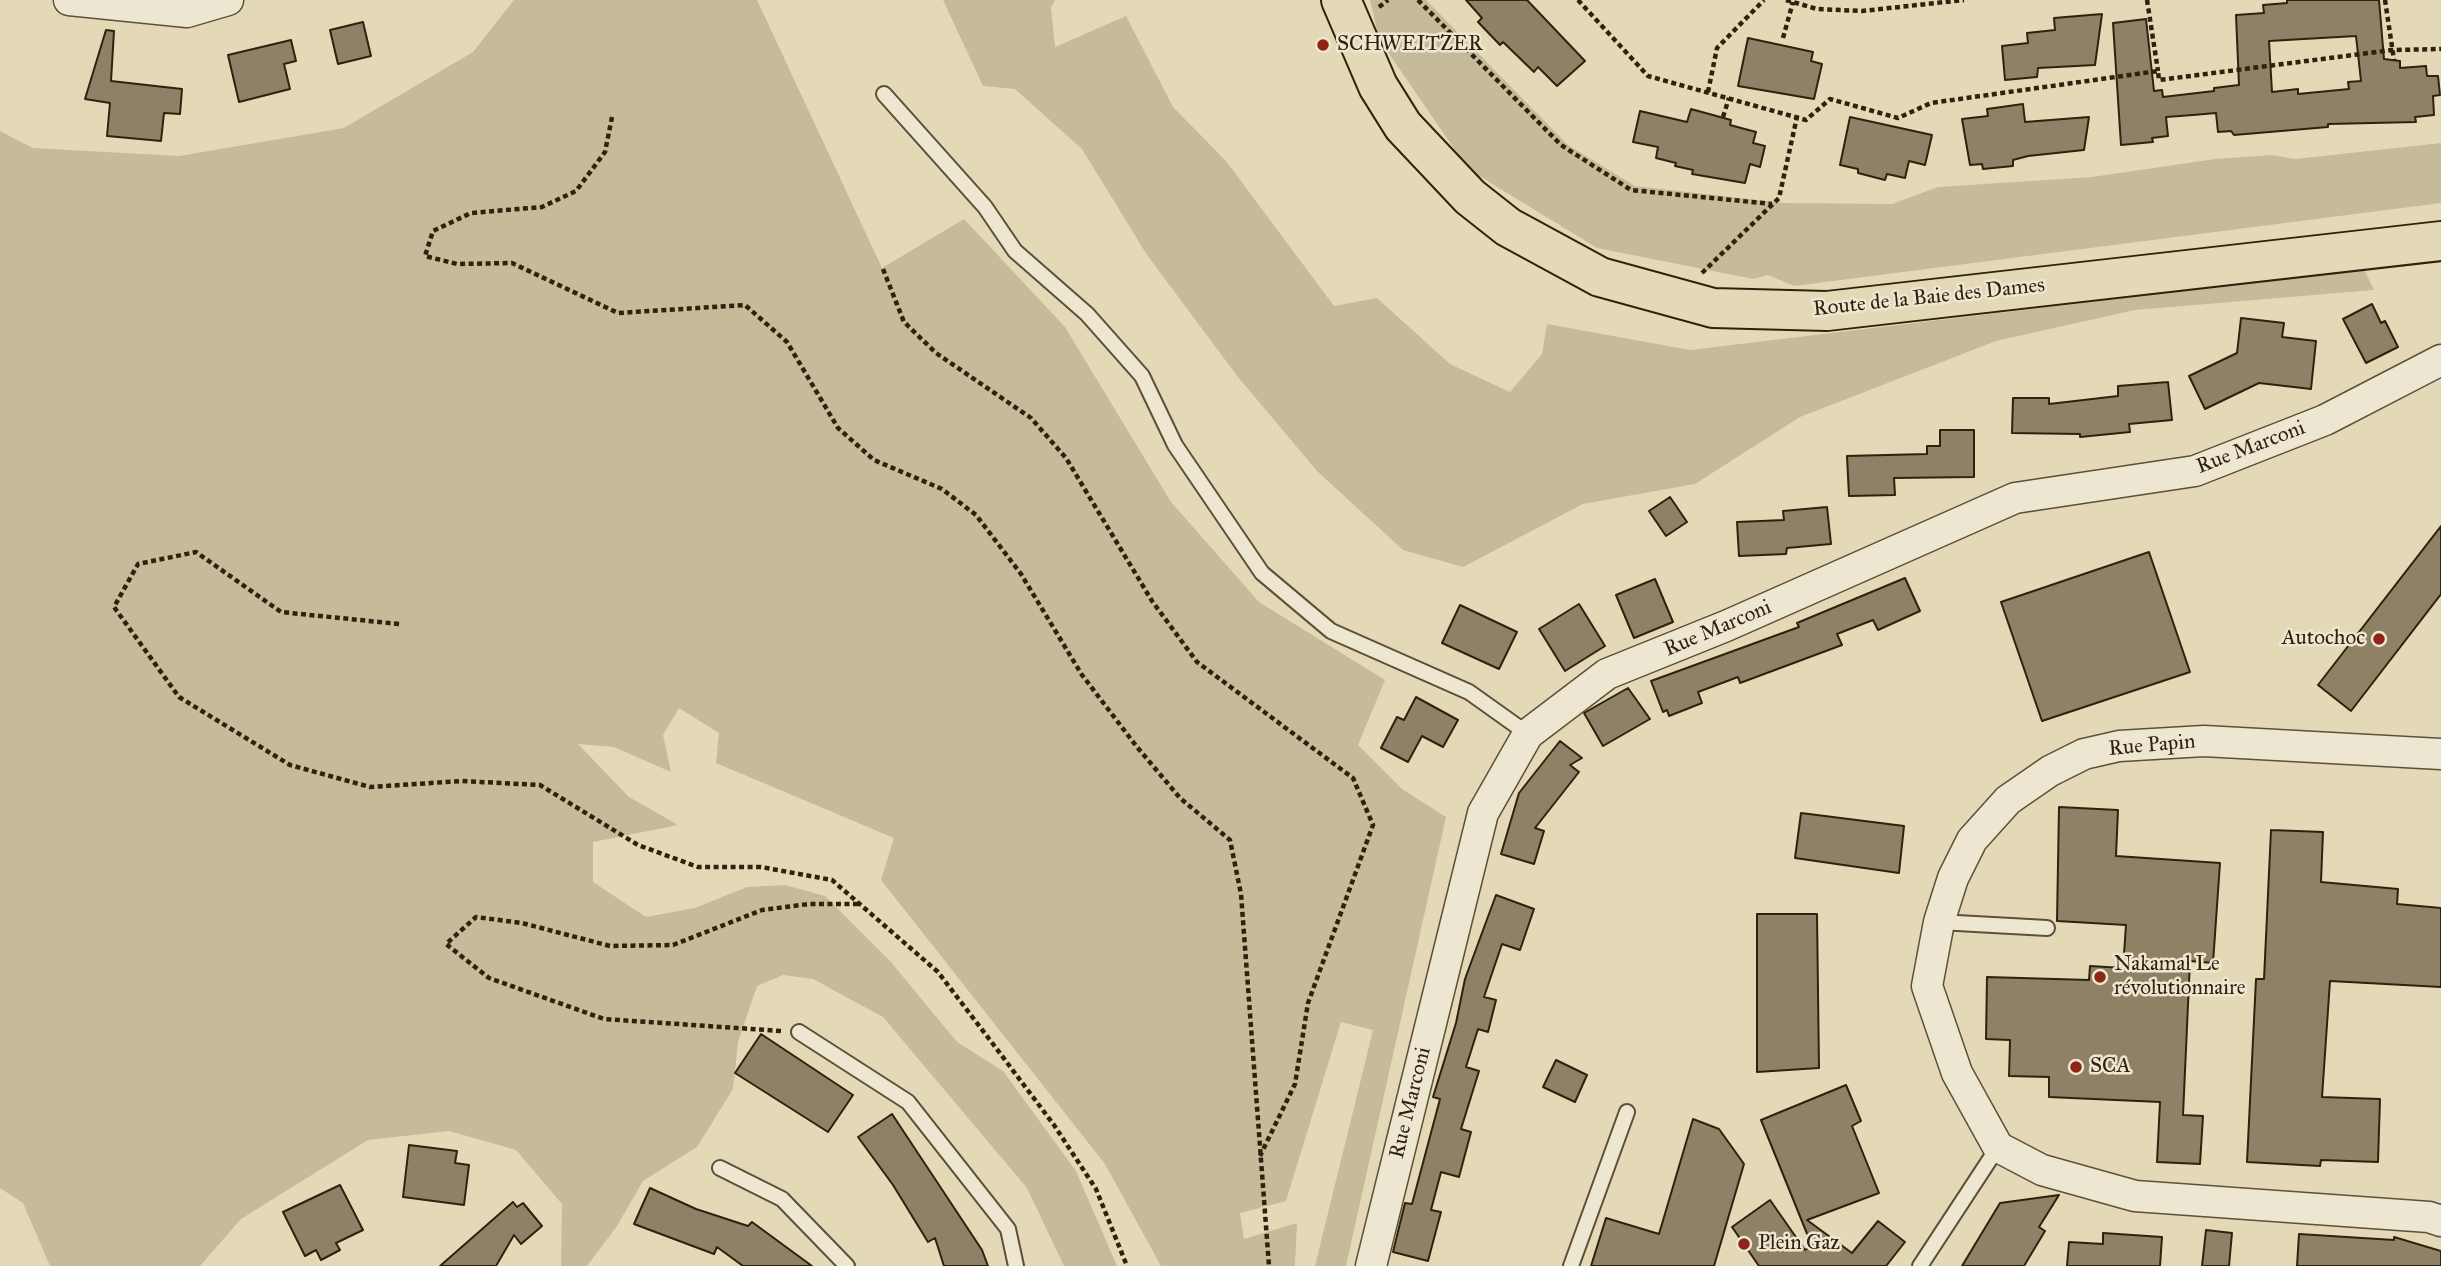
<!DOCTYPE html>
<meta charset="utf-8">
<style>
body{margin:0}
canvas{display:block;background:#e4d9b7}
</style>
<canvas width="2441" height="1266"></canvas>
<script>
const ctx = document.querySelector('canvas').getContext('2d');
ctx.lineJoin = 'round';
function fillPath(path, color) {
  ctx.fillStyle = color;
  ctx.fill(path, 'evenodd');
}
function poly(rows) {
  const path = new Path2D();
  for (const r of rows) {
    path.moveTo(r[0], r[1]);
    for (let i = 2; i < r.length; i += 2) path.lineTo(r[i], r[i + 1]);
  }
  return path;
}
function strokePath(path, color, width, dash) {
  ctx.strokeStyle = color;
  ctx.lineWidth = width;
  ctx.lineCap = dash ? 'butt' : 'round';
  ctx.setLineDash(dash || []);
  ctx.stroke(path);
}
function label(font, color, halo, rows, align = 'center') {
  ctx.font = font + ' "IM FELL Great Primer",serif';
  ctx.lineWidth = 5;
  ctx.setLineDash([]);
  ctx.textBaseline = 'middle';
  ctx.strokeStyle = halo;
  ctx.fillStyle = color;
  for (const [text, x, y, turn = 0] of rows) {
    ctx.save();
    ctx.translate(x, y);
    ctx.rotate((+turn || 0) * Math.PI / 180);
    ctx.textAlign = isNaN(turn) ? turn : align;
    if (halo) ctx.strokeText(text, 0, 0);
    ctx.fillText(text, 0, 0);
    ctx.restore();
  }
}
fillPath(poly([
 [514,0,757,0,882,268,964,219,1065,327,1171,502,1259,602,1385,680,1358,745,1402,789,1446,817,1346,1266,1315,1266,1373,1030,1341,1022,1286,1201,1240,1213,1244,1239,1297,1223,1295,1266,1161,1266,1105,1164,881,880,894,838,716,763,719,733,679,708,663,735,671,772,614,747,578,744,629,797,678,825,593,842,593,882,646,917,695,908,747,887,785,885,825,896,891,962,957,1042,1003,1071,1076,1171,1117,1266,1064,1266,1027,1188,883,1017,813,979,783,975,757,986,738,1042,733,1089,697,1147,643,1181,617,1226,587,1266,561,1266,562,1204,516,1150,449,1131,368,1140,241,1219,200,1266,50,1266,23,1203,0,1188,0,131,33,148,179,156,344,128,473,52],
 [943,0,1055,0,1051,8,1055,47,1126,16,1173,107,1226,161,1334,306,1377,298,1450,364,1510,392,1542,354,1547,324,1690,350,2364,269,2374,290,2135,310,1996,341,1800,417,1695,484,1583,504,1463,567,1403,550,1317,471,1238,377,1147,255,1082,149,1015,89,983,86],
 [1370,0,1426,0,1568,145,1635,186,1785,203,1892,204,1938,187,2092,177,2215,159,2272,155,2295,159,2441,143,2441,203,1794,286,1768,275,1753,279,1597,248,1468,169,1379,39]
]), '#c5ba9a');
const building = poly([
 [1466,0,1527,0,1585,61,1557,86,1538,67,1534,72,1503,42,1500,45,1478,22,1482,18,1466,0],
 [2287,0,2379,0,2384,59,2400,61,2400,68,2426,66,2427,76,2438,76,2440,95,2433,96,2434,115,2415,117,2416,122,2328,124,2328,127,2234,135,2231,131,2218,132,2216,113,2193,115,2166,117,2168,136,2152,138,2153,142,2121,145,2113,23,2146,19,2154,91,2162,90,2163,97,2214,91,2214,88,2239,85,2236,15,2264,13,2263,5,2287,3,2287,0],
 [2356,36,2361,81,2348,82,2349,89,2298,94,2298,89,2272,92,2269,41,2356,36],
 [2102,14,2095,65,2038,68,2037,77,2005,80,2002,46,2028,43,2027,33,2055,30,2054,18,2102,14],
 [363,22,371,56,338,64,330,30,363,22],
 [106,30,114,31,111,81,182,89,180,114,164,113,161,141,107,136,110,103,85,99,106,30],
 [1748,38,1813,52,1811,61,1822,64,1814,99,1738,86,1748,38],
 [291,40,296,61,284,64,290,89,239,102,228,55,291,40],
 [2023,104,2025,122,2089,117,2084,150,2028,156,2013,160,2013,166,1983,169,1982,164,1970,165,1962,119,1988,116,1987,109,2023,104],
 [1691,109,1731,120,1730,125,1756,132,1753,143,1765,146,1760,167,1750,164,1745,183,1692,174,1693,170,1675,166,1676,163,1656,158,1658,147,1633,142,1640,111,1687,122,1691,109],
 [1850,117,1932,135,1925,165,1909,161,1905,178,1887,174,1885,180,1858,173,1858,169,1840,165,1850,117],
 [2372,304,2381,323,2385,321,2398,347,2366,363,2343,319,2372,304],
 [2241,318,2284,323,2282,337,2316,341,2311,389,2259,383,2205,409,2189,376,2237,353,2241,318],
 [2168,382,2172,420,2129,424,2130,432,2080,437,2080,434,2012,433,2013,398,2049,398,2049,404,2118,396,2118,386,2168,382],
 [1940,430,1974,430,1974,477,1894,478,1895,495,1849,496,1847,456,1927,454,1927,446,1940,446,1940,430],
 [1670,497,1687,522,1666,536,1649,511,1670,497],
 [1827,507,1831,544,1787,548,1786,554,1739,556,1737,522,1784,520,1783,511,1827,507],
 [2441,526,2441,594,2351,711,2318,685,2441,526],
 [2149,552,2190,672,2042,721,2001,602,2149,552],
 [1905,578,1920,611,1878,630,1873,620,1837,634,1842,645,1740,683,1738,677,1698,692,1702,703,1669,716,1667,710,1663,712,1651,681,1799,627,1797,623,1905,578],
 [1655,579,1673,622,1634,638,1616,595,1655,579],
 [1579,604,1605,646,1565,671,1539,629,1579,604],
 [1460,605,1517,632,1499,669,1442,643,1460,605],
 [1628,688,1650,719,1603,746,1584,713,1628,688],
 [1416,697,1458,720,1443,747,1422,736,1408,762,1381,748,1397,717,1404,720,1416,697],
 [1560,741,1582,758,1570,765,1579,772,1535,828,1544,831,1534,864,1501,854,1519,793,1560,741],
 [2059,807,2118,810,2116,856,2220,863,2213,963,2190,961,2183,1115,2203,1116,2200,1164,2157,1162,2160,1102,2049,1097,2049,1077,2009,1076,2010,1040,1986,1039,1987,977,2089,980,2090,966,2123,968,2126,925,2057,921,2059,807],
 [1801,813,1904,826,1899,873,1795,858,1801,813],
 [2271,830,2323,832,2321,882,2398,889,2397,904,2441,908,2441,987,2330,981,2322,1097,2380,1099,2378,1162,2321,1160,2320,1166,2247,1162,2256,979,2264,979,2271,830],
 [1496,895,1534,909,1520,950,1502,944,1484,997,1496,1000,1488,1032,1478,1029,1466,1067,1479,1071,1461,1129,1471,1132,1459,1177,1441,1172,1431,1210,1441,1212,1428,1261,1393,1252,1405,1203,1412,1204,1440,1099,1433,1097,1456,1023,1465,979,1496,895],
 [1757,914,1817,914,1819,1068,1757,1072,1757,914],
 [761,1034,853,1095,828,1132,735,1073,761,1034],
 [1556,1060,1587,1075,1575,1102,1543,1087,1556,1060],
 [1846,1085,1861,1121,1852,1126,1879,1193,1807,1220,1852,1253,1878,1221,1905,1242,1886,1266,1759,1266,1732,1227,1770,1200,1805,1250,1812,1246,1761,1120,1846,1085],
 [892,1114,982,1250,988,1266,944,1266,935,1238,928,1242,893,1185,858,1137,892,1114],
 [1693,1119,1719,1129,1744,1164,1714,1266,1591,1266,1606,1218,1659,1234,1693,1119],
 [409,1145,457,1151,455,1163,469,1165,464,1205,403,1197,409,1145],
 [340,1185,363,1230,336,1243,340,1250,321,1260,316,1250,305,1256,283,1212,340,1185],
 [650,1188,696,1209,748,1226,752,1222,812,1266,743,1266,717,1247,714,1254,634,1224,650,1188],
 [2059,1195,2039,1227,2045,1231,2024,1266,1962,1266,2000,1203,2059,1195],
 [513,1202,517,1207,523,1203,542,1226,521,1244,514,1235,496,1266,440,1266,513,1202],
 [2206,1230,2232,1233,2229,1266,2202,1266,2206,1230],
 [2103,1233,2162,1237,2160,1266,2067,1266,2069,1242,2103,1244,2103,1233],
 [2299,1234,2394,1240,2394,1237,2441,1251,2441,1266,2297,1266,2299,1234]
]);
fillPath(building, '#8e8166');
strokePath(building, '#30210e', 2);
const lane = poly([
 [884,94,985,207,1015,251,1087,314,1142,376,1175,445,1262,573,1331,631,1469,692,1528,734],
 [1939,922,2047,928],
 [799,1032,908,1102,1008,1229,1016,1266],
 [720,1168,782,1199,847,1266],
 [1571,1266,1627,1112],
 [1920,1266,1998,1147]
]);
const street = poly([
 [69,0,187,12,228,0],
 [2441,754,2204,741,2119,746,2084,754,2050,771,2008,800,1972,840,1953,878,1939,922,1927,986,1957,1073,1998,1147,2042,1170,2135,1196,2429,1217,2441,1221],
 [1371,1266,1483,813,1528,734,1607,674,1726,626,2015,498,2195,471,2325,420,2441,360]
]);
const primary = poly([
 [1341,0,1378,86,1403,126,1470,197,1508,227,1600,277,1713,308,1827,311,2441,241]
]);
strokePath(lane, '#5d4f38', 18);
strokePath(street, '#5d4f38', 33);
strokePath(primary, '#30210e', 42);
strokePath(poly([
 [1418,0,1561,145,1631,190,1772,204],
 [1578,0,1648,76,1806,120,1830,99,1898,118,1931,103,2158,71,2159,80,2392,50,2441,49],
 [1786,0,1817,9,1862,11,1964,0],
 [2147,0,2158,71],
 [2385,0,2394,60],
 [1379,7,1388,0],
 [1783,38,1793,2],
 [1708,92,1717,48,1764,0],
 [612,117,605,152,576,191,542,207,471,213,433,231,425,256,457,264,512,263,618,313,745,305,787,342,838,428,874,460,942,489,976,515,1021,574,1082,675,1137,747,1180,798,1230,840,1241,894,1269,1266],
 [1723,117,1729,98],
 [883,269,904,322,936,353,1031,418,1066,458,1152,601,1197,662,1353,778,1373,825,1308,1003,1295,1084,1260,1156],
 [1702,273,1779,198,1797,117],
 [399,624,281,612,196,552,138,564,114,607,179,697,290,765,370,787,462,781,540,785,638,845,698,867,761,867,832,880,938,972,993,1044,1054,1125,1096,1189,1127,1266],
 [781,1031,604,1019,489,978,446,944,476,917,522,923,610,946,673,945,762,910,809,904,860,904]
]), '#30210e', 4.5, [5, 3.5]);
strokePath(lane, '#ede6d0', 14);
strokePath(street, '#ede6d0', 30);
strokePath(primary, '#e4d9b7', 38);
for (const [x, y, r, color] of [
 [1323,45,7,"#8f2418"],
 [2379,639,7,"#8f2418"],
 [2100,977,7,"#8f2418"],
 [2076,1067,7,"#8f2418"],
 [1744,1244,7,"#8f2418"]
]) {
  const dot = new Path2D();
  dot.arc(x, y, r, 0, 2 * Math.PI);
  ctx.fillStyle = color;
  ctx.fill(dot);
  strokePath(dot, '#ede6d0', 2.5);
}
label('21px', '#30210e', '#ede6d0', [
 ["SCHWEITZER",1337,45],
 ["Autochoc",2365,639,"right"],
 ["Nakamal Le",2114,965],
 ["révolutionnaire",2114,989],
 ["SCA",2090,1067],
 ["Plein Gaz",1758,1244]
], 'left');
label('21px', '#30210e', '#ede6d0', [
 ["Route de la Baie des Dames",1929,298,-6],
 ["Rue Marconi",2251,448,-21],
 ["Rue Marconi",1718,629,-23],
 ["Rue Papin",2152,746,-5],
 ["Rue Marconi",1411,1103,-76]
]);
</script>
